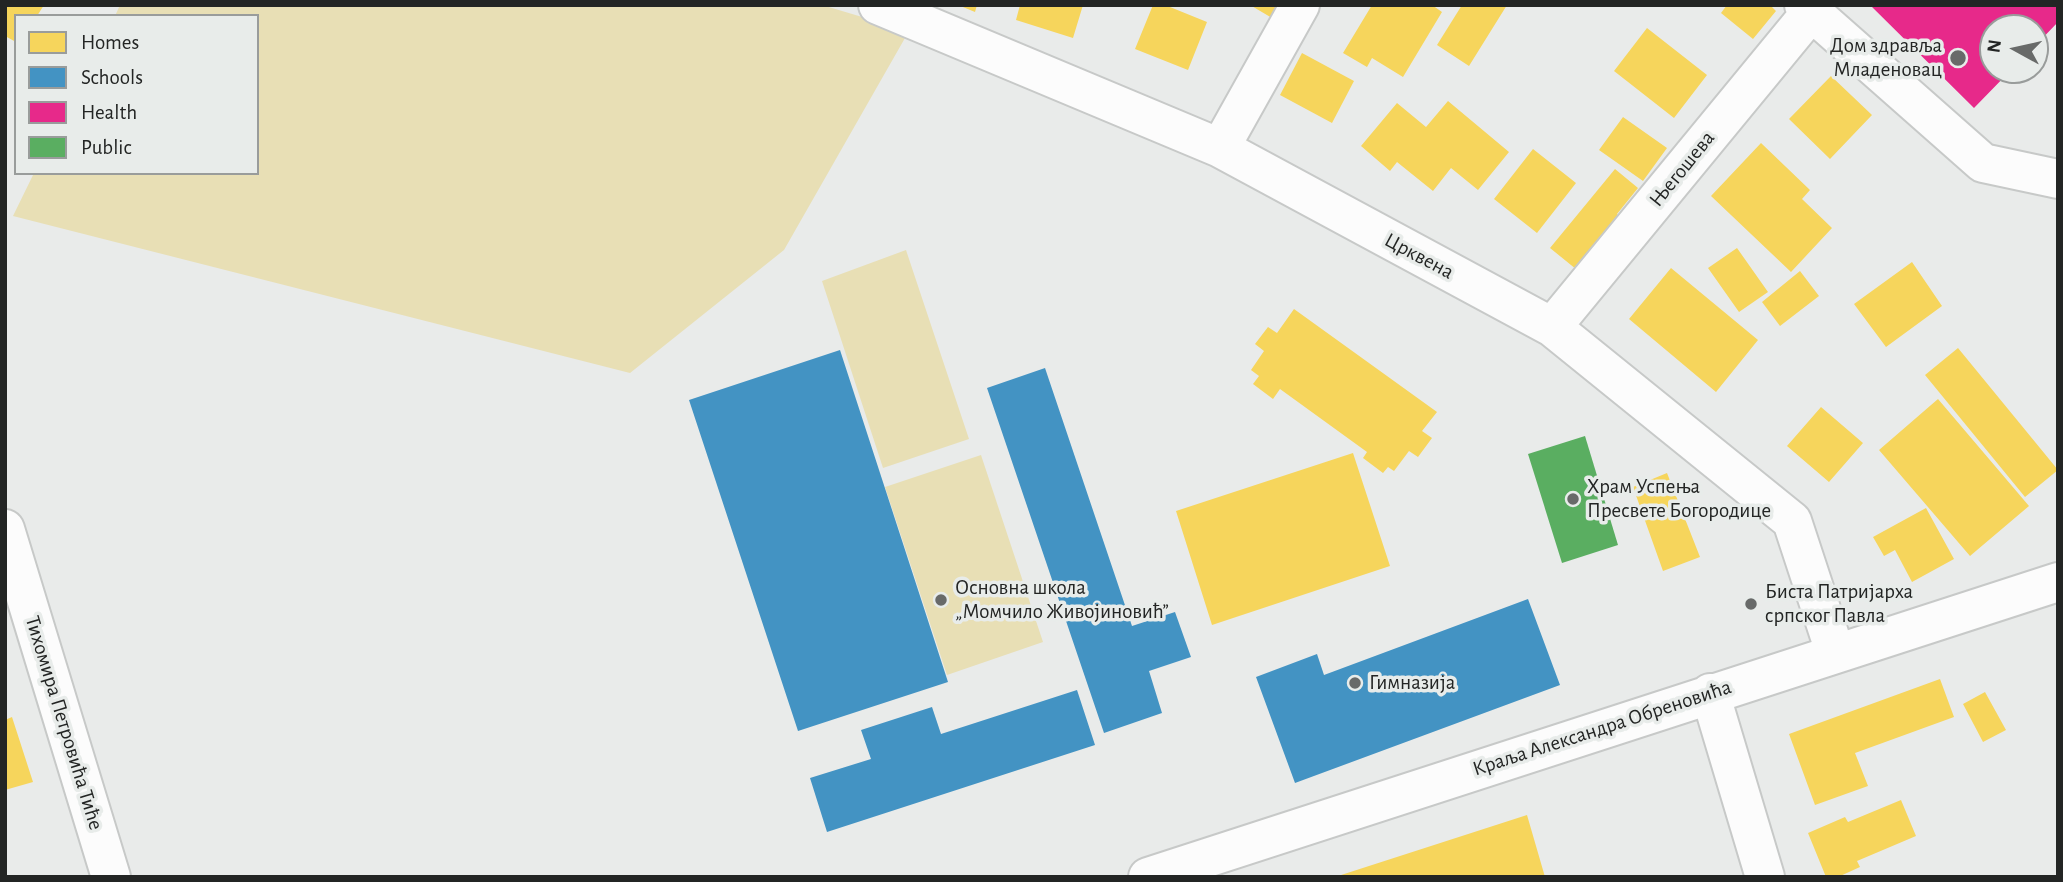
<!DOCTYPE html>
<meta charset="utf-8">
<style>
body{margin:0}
#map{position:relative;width:2063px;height:882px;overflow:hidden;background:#e9ebea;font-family:"Alegreya Sans",sans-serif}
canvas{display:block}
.frame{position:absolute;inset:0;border:7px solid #232524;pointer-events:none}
.legend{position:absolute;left:14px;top:14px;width:245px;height:161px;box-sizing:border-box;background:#e8ecea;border:2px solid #999c9b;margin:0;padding:9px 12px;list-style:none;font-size:21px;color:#232524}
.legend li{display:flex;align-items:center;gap:14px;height:35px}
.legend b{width:35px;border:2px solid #999c9b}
.north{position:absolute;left:1979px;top:14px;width:70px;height:70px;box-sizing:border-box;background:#e8ecea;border:2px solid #999c9b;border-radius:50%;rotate:278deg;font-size:19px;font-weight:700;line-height:28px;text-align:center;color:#232524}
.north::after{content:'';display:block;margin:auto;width:24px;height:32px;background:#686a69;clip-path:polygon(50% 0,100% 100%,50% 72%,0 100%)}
</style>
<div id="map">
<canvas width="2063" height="882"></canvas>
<div class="frame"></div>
<ul class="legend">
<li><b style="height:19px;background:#f6d55c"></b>Homes</li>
<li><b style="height:19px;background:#4393c3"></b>Schools</li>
<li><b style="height:19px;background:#e7298a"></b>Health</li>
<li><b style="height:19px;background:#5aae61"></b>Public</li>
</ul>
<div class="north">N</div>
</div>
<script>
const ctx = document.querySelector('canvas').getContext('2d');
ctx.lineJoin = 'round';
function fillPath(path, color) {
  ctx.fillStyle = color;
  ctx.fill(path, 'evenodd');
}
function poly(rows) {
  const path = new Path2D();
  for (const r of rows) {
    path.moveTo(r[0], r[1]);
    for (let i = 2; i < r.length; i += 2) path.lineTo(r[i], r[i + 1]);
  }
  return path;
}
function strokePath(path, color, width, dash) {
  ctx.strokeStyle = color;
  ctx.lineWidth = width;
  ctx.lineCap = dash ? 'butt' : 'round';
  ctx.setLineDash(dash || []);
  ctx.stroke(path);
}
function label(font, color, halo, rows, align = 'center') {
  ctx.font = font + ' "Alegreya Sans",sans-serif';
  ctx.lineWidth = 7;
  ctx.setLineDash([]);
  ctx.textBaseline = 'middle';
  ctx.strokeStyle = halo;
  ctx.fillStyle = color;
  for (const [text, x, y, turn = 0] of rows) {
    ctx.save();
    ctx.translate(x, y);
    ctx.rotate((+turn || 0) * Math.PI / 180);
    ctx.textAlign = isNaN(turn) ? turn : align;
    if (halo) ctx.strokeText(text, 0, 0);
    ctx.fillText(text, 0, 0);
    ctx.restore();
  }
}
fillPath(poly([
 [120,5,822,5,909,31,784,250,630,373,13,216,34,173,257,173,257,16,115,16],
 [906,250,969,439,883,468,822,281],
 [981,455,1043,642,947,675,885,487]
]), '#e8dfb5');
fillPath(poly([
 [5,5,44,5,37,16,16,16,16,42,5,36],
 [958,5,977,5,975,12],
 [1020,5,1083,5,1073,38,1016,20],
 [1153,5,1165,5,1207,22,1188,70,1135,49],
 [1250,5,1279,5,1272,18],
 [1372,5,1432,5,1442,12,1403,77,1372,58,1367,67,1343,53],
 [1462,5,1507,5,1469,66,1437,45],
 [1727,5,1770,5,1776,11,1753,39,1721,13],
 [1647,28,1707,75,1674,118,1614,71],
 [1302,53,1354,81,1332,123,1280,95],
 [1831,76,1872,115,1830,159,1789,119],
 [1448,101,1509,152,1478,190,1451,168,1433,191,1397,162,1390,171,1361,146,1397,103,1426,127],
 [1623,117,1667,148,1643,181,1599,150],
 [1761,143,1810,190,1802,199,1832,228,1791,272,1711,196],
 [1533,149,1576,183,1537,233,1494,199],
 [1615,169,1638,188,1617,214,1630,225,1587,278,1550,248],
 [1737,248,1768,292,1739,312,1708,268],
 [1912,262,1942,306,1886,347,1854,304],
 [1671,268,1758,340,1716,392,1629,319],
 [1800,271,1819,296,1780,326,1762,302],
 [1294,309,1437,412,1422,431,1432,438,1418,457,1409,451,1394,471,1388,467,1383,473,1363,458,1367,452,1280,389,1273,399,1253,384,1259,376,1251,370,1264,351,1255,344,1268,327,1277,333],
 [1958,348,2058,470,2025,497,1925,375],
 [1938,399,2029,506,1970,556,1879,450],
 [1821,407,1863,443,1829,482,1787,446],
 [1353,453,1390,566,1212,625,1176,511],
 [1667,473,1700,557,1663,571,1633,487],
 [1926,508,1954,559,1912,582,1895,550,1884,556,1873,537],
 [1940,679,1954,717,1855,753,1868,786,1815,805,1789,734],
 [1985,692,2006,730,1983,742,1963,704],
 [12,717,33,782,5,790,5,720],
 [1901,800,1916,836,1857,861,1860,867,1838,877,1826,877,1808,833,1845,817,1848,822],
 [1527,815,1545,877,1338,877,1338,876]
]), '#f6d55c');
fillPath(poly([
 [840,350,948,682,798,731,689,400],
 [1045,368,1132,626,1175,612,1191,657,1149,671,1162,713,1104,733,987,388],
 [1528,599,1560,685,1295,783,1256,677,1317,654,1324,675],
 [1077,690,1095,745,827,832,810,778,871,759,861,730,932,707,941,734]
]), '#4393c3');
fillPath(poly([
 [1870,5,2058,5,2058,22,2035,46,2035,28,1993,28,1993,70,2011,70,1974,108]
]), '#e7298a');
fillPath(poly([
 [1585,436,1618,545,1562,563,1528,454]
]), '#5aae61');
const minor = poly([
 [878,5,1220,148,1552,327,1792,521,1835,652],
 [1804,5,1983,163,2058,179],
 [1220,148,1300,5],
 [1552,327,1812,11],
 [5,529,111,877],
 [1710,693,1765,877],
 [1148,877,2058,582]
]);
strokePath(minor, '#c7c9c8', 42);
strokePath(minor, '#fcfcfc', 38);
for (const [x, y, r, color] of [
 [1958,58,9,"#686a69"],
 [1573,499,7,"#686a69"],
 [941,600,7,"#686a69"],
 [1751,604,7,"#686a69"],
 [1355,683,7,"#686a69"]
]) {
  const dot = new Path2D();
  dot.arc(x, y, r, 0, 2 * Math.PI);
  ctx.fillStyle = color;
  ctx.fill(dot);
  strokePath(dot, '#e8ecea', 2.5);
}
label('21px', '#232524', '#e8ecea', [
 ["Дом здравља",1942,46,"right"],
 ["Младеновац",1942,70,"right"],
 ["Храм Успења",1587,487],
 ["Пресвете Богородице",1587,511],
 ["Основна школа",955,588],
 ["„Момчило Живојиновић”",955,612],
 ["Биста Патријарха",1765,592],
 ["српског Павла",1765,616],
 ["Гимназија",1369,683]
], 'left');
label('21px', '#232524', '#e8ecea', [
 ["Његошева",1682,169,-51],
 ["Црквена",1419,256,28],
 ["Тихомира Петровића Тиће",64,723,73],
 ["Краља Александра Обреновића",1602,728,-18]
]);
</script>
